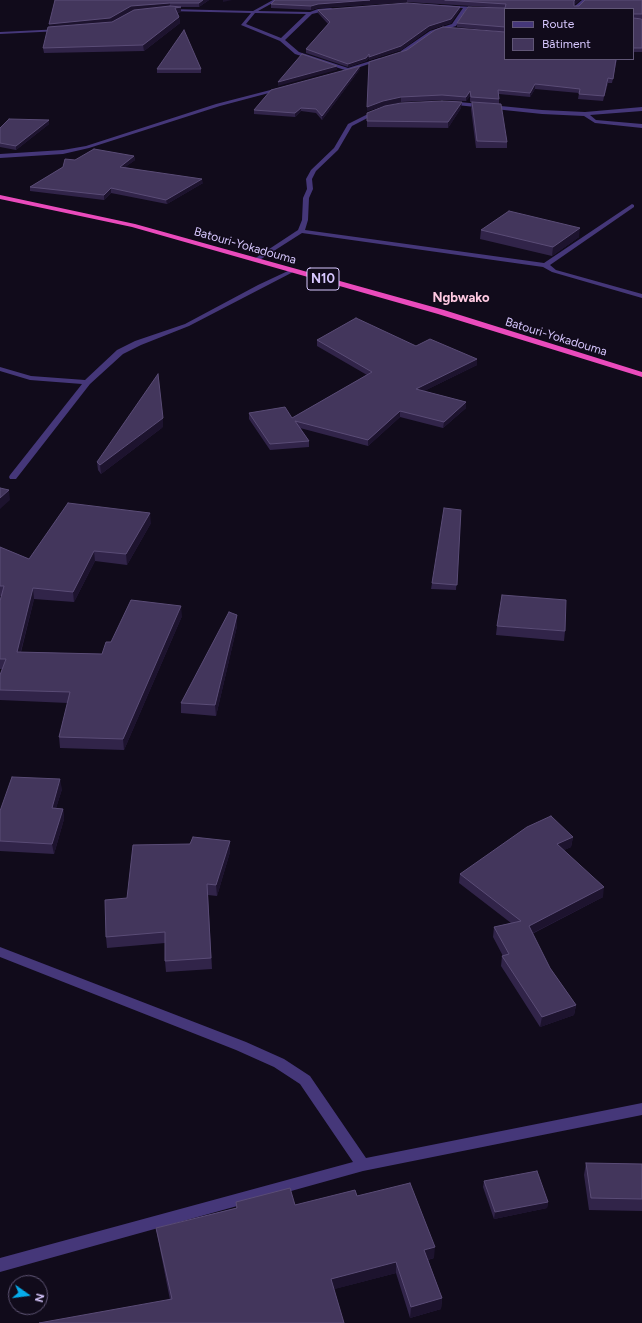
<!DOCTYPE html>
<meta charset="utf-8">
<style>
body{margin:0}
#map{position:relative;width:642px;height:1323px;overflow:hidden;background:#110b1b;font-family:Figtree,sans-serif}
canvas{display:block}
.legend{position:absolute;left:504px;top:8px;width:130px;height:52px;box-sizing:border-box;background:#110b1b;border:1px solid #605676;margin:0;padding:5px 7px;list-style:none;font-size:12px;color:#d7c7fe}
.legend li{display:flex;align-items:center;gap:8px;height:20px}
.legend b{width:20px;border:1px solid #605676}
.north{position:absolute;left:8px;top:1275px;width:40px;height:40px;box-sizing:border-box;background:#110b1b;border:1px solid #605676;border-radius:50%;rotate:104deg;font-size:11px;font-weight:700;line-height:16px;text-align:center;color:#d7c7fe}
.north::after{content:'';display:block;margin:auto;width:14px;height:18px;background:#06aceb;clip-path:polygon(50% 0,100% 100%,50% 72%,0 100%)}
</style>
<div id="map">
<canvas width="642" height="1323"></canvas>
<ul class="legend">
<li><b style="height:5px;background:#453779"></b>Route</li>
<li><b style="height:11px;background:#43365c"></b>Bâtiment</li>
</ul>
<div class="north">N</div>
</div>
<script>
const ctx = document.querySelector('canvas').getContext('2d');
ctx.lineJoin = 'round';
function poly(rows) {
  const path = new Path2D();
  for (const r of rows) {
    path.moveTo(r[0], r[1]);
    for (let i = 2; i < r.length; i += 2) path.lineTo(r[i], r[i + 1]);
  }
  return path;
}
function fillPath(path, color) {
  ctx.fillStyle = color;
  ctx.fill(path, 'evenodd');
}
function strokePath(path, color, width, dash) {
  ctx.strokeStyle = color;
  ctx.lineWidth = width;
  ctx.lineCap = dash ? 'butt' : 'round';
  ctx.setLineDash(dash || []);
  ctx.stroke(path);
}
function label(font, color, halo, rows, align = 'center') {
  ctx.font = font + ' Figtree,sans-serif';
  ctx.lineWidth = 3;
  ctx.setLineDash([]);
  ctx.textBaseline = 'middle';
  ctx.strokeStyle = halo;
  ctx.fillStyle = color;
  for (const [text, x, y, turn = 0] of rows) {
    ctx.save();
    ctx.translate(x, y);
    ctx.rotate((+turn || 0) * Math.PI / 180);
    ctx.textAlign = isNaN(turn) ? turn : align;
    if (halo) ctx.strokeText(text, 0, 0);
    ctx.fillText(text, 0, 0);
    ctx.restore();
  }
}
fillPath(poly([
 [273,0,278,0,258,11,310,12,318,9,331,8,333,9,312,14,285,40,299,52,348,68,380,58,384,59,348,71,295,54,280,41,241,25,251,13,168,11,166,10,168,9,253,11,273,0],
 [255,13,306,14,281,38,246,24,255,13],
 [582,0,586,0,579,9,575,9,575,6,582,0],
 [423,4,473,7,467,8,456,26,434,33,405,53,401,53,401,51,430,31,452,24,463,8,425,6,423,4],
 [62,29,60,31,0,34,0,32,62,29],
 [282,87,284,89,220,106,89,148,63,154,0,158,0,154,63,150,86,146,216,104,282,87],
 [449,101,542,110,585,112,642,107,642,111,590,115,596,120,642,124,642,128,595,123,584,116,542,114,447,104,446,103,449,101],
 [378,109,383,110,352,126,338,150,316,171,312,179,313,189,309,198,308,220,305,230,544,263,632,204,634,205,634,207,550,265,556,270,642,294,642,298,552,272,543,267,302,233,258,261,254,261,254,259,298,230,302,220,303,198,307,189,306,179,311,170,334,148,348,124,378,109],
 [290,270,295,271,189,326,141,345,123,354,90,384,16,479,10,479,9,477,10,475,82,384,30,380,0,371,0,367,31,376,85,380,117,350,135,341,185,324,258,285,290,270],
 [0,947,246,1042,284,1059,310,1076,366,1158,642,1103,642,1115,363,1171,0,1272,0,1258,353,1162,300,1084,274,1067,236,1050,0,957,0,947]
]), '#453779');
fillPath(poly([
 [0,195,135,224,444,310,642,372,642,377,438,314,132,227,0,199,0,195]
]), '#ea4bbc');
fillPath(poly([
 [55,0,209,0,199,7,181,7,181,12,177,13,179,17,180,23,144,51,44,53,43,48,50,27],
 [134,10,111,22,131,11],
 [275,0,580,0,574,5,574,6,579,6,642,0,642,18,633,18,642,19,642,52,633,52,633,9,505,9,505,32,457,27,457,23,505,8,407,2,318,8,311,10,271,8,271,4],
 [460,7,460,10,451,23,429,30,401,50,369,60,369,58,366,61,348,67,306,53,306,49,328,24,318,13,318,10],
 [505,32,617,59,612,83,608,83,603,101,578,99,579,93,535,89,530,97,499,94,499,104,470,102,470,96,466,101,442,100,401,102,383,106,367,111],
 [360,66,360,69,322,120,316,113,301,111,295,117,254,114,254,110],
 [157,69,201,69,201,73,157,73],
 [472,102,507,142,507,148,476,148,471,109],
 [461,108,448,128,367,127,367,113],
 [49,124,16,150,0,147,0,128],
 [134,156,135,160,125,167,203,183,167,204,111,193,104,200,30,191,30,187,75,160],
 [481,230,579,237,552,256,480,239],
 [317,340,416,346,477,359,477,365,424,391,466,402,466,408,443,428,400,417,368,446,300,428,309,441,309,447,270,450,249,419,249,413,292,418,367,375,317,346],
 [163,427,101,474,98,470,97,462],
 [461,510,456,590,431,589,432,583],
 [151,523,127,565,95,561,74,602,34,599,21,652,102,654,111,642,182,616,124,750,60,748,59,737,68,703,0,700,0,675,2,669,0,669,0,601,1,596,0,596,0,547,29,559],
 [237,615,237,626,216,716,181,713,181,703],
 [497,626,565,631,564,641,496,635],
 [62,789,56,808,63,809,64,819,54,854,0,851,0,811],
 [573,837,571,847,564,850,603,897,532,934,550,968,576,1005,574,1015,540,1027,501,966,502,956,503,956,493,937,494,927,511,923,459,883,460,874],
 [230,852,217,896,208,895,212,969,166,972,165,961,165,943,107,948,106,937,127,898],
 [586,1163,642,1164,642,1211,589,1210,584,1175],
 [484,1181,548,1202,547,1208,494,1219,483,1187],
 [357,1196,434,1258,428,1260,442,1298,441,1309,410,1318,396,1273,334,1289,170,1300,158,1239,156,1228,236,1208,236,1202,295,1205]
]), '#312449');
fillPath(poly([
 [203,0,209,0,199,7,199,3],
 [223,0,232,0,223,2],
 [370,0,407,0,407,2,318,8,311,10,311,6,318,4],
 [575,0,580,0,574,5,574,1],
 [170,3,170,6,131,11,110,23,50,28,49,24,131,6],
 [181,7,181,12,176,13,175,8],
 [460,7,460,10,451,23,429,30,401,50,369,60,369,58,366,61,348,67,348,64,429,26],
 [179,17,180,23,144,51,143,45],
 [337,66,337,70,278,86,278,82],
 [360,66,360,69,322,120,322,116],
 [608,78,608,83,603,101,604,96],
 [535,84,535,89,530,97,530,93],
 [470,91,470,96,466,101,466,97],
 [401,97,401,102,383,106,367,111,367,107,383,101],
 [462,102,461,108,448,128,448,122],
 [301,108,301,111,295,117,295,113],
 [49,120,49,124,16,150,16,146],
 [134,156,135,160,120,171,120,167],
 [202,179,203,183,167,204,166,200],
 [111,188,111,193,104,200,104,195],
 [580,228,579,237,552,256,553,247],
 [477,359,477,365,416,395,416,389],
 [466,402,466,408,443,428,444,422],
 [400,411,400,417,368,446,368,440],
 [163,418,163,427,101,474,100,465],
 [9,490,10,500,0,509,0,498],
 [150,513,151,523,127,565,126,554],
 [94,551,95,561,74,602,73,592],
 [33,588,34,599,18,662,17,652],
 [181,606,182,616,124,750,123,739],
 [237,615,237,626,216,716,215,705],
 [60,779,62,789,53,818,52,808],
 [63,809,64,819,54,854,52,844],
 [573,837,571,847,556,854,557,844],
 [230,841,230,852,217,896,216,885],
 [604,887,603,897,527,936,529,926],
 [576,1005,574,1015,540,1027,542,1017],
 [548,1202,547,1208,494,1219,495,1212],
 [435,1247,434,1258,423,1261,424,1250],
 [396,1262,396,1273,331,1290,331,1279],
 [442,1298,441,1309,410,1318,411,1307]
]), '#1d132e');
const building = poly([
 [55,0,203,0,199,3,170,3,131,6,110,18,49,24,55,0],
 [275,0,370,0,318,4,311,6,271,4,275,0],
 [445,0,575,0,574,1,574,6,579,6,585,0,642,0,642,14,633,14,633,9,505,9,505,27,457,23,468,7,505,8,506,4,445,0],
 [407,3,460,7,451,19,429,26,401,46,369,57,369,54,366,58,348,64,306,49,330,22,318,10,407,3],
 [170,6,181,7,175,8,179,17,143,45,43,48,48,27,112,22,134,10,170,6],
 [633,17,633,18,642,19,642,48,633,48,633,17],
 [443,27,505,32,505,59,616,59,613,79,608,78,604,96,579,94,580,89,535,84,530,93,498,90,499,99,471,97,470,91,466,97,442,95,401,97,383,101,367,107,369,62,407,50,435,30,443,27],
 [184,30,201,69,157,69,184,30],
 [302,54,337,66,278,82,302,54],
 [360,66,322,116,316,109,301,108,295,113,254,110,271,90,360,66],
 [442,101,462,102,448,122,367,121,367,113,385,106,401,103,442,101],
 [472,102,501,104,507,142,477,141,472,102],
 [9,119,49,120,16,146,0,143,0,128,9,119],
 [94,149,134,156,120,167,202,179,166,200,111,188,104,195,30,187,63,167,65,159,75,160,94,149],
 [509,211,580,228,553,247,481,230,509,211],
 [356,318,416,346,430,339,477,359,416,389,466,402,444,422,400,411,368,440,295,421,309,441,270,444,249,413,285,407,292,418,372,372,317,340,356,318],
 [158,374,163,418,100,465,97,462,158,374],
 [0,488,9,490,0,498,0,488],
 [68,503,150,513,126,554,94,551,73,592,33,588,17,652,102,654,106,642,111,642,131,600,181,606,123,739,59,737,70,692,0,690,0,675,6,659,0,659,0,601,4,586,0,586,0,547,29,559,68,503],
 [444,508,461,510,457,585,432,583,444,508],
 [502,595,566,600,565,631,497,626,502,595],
 [229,612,237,615,215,705,181,703,229,612],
 [12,777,60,779,52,808,63,809,52,844,0,841,0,811,12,777],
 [551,816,573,837,557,844,604,887,529,926,550,968,576,1005,542,1017,502,956,509,954,494,927,521,921,460,874,527,827,551,816],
 [193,837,230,841,216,885,207,884,211,958,165,961,165,932,106,937,105,900,127,898,133,845,190,844,193,837],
 [586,1163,642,1164,642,1199,591,1198,586,1163],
 [537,1171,548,1202,495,1212,484,1181,537,1171],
 [410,1183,435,1247,424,1250,442,1298,411,1307,396,1262,331,1279,344,1323,39,1323,172,1299,156,1228,237,1208,236,1202,290,1188,295,1205,355,1190,357,1196,410,1183]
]);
fillPath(building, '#43365c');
strokePath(building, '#5a4c76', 1);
label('12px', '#d7c7fe', '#110b1b', [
 ["Batouri-Yokadouma",245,246,16],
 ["Batouri-Yokadouma",556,337,17]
]);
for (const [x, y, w] of [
 [323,279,32]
]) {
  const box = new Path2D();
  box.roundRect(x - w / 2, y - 11, w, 22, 3);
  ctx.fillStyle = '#110b1b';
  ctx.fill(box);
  strokePath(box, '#d7c7fe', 1);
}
label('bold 13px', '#d7c7fe', null, [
 ["N10",323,279]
]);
label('bold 13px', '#fec9e1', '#110b1b', [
 ["Ngbwako",461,298]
]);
</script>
